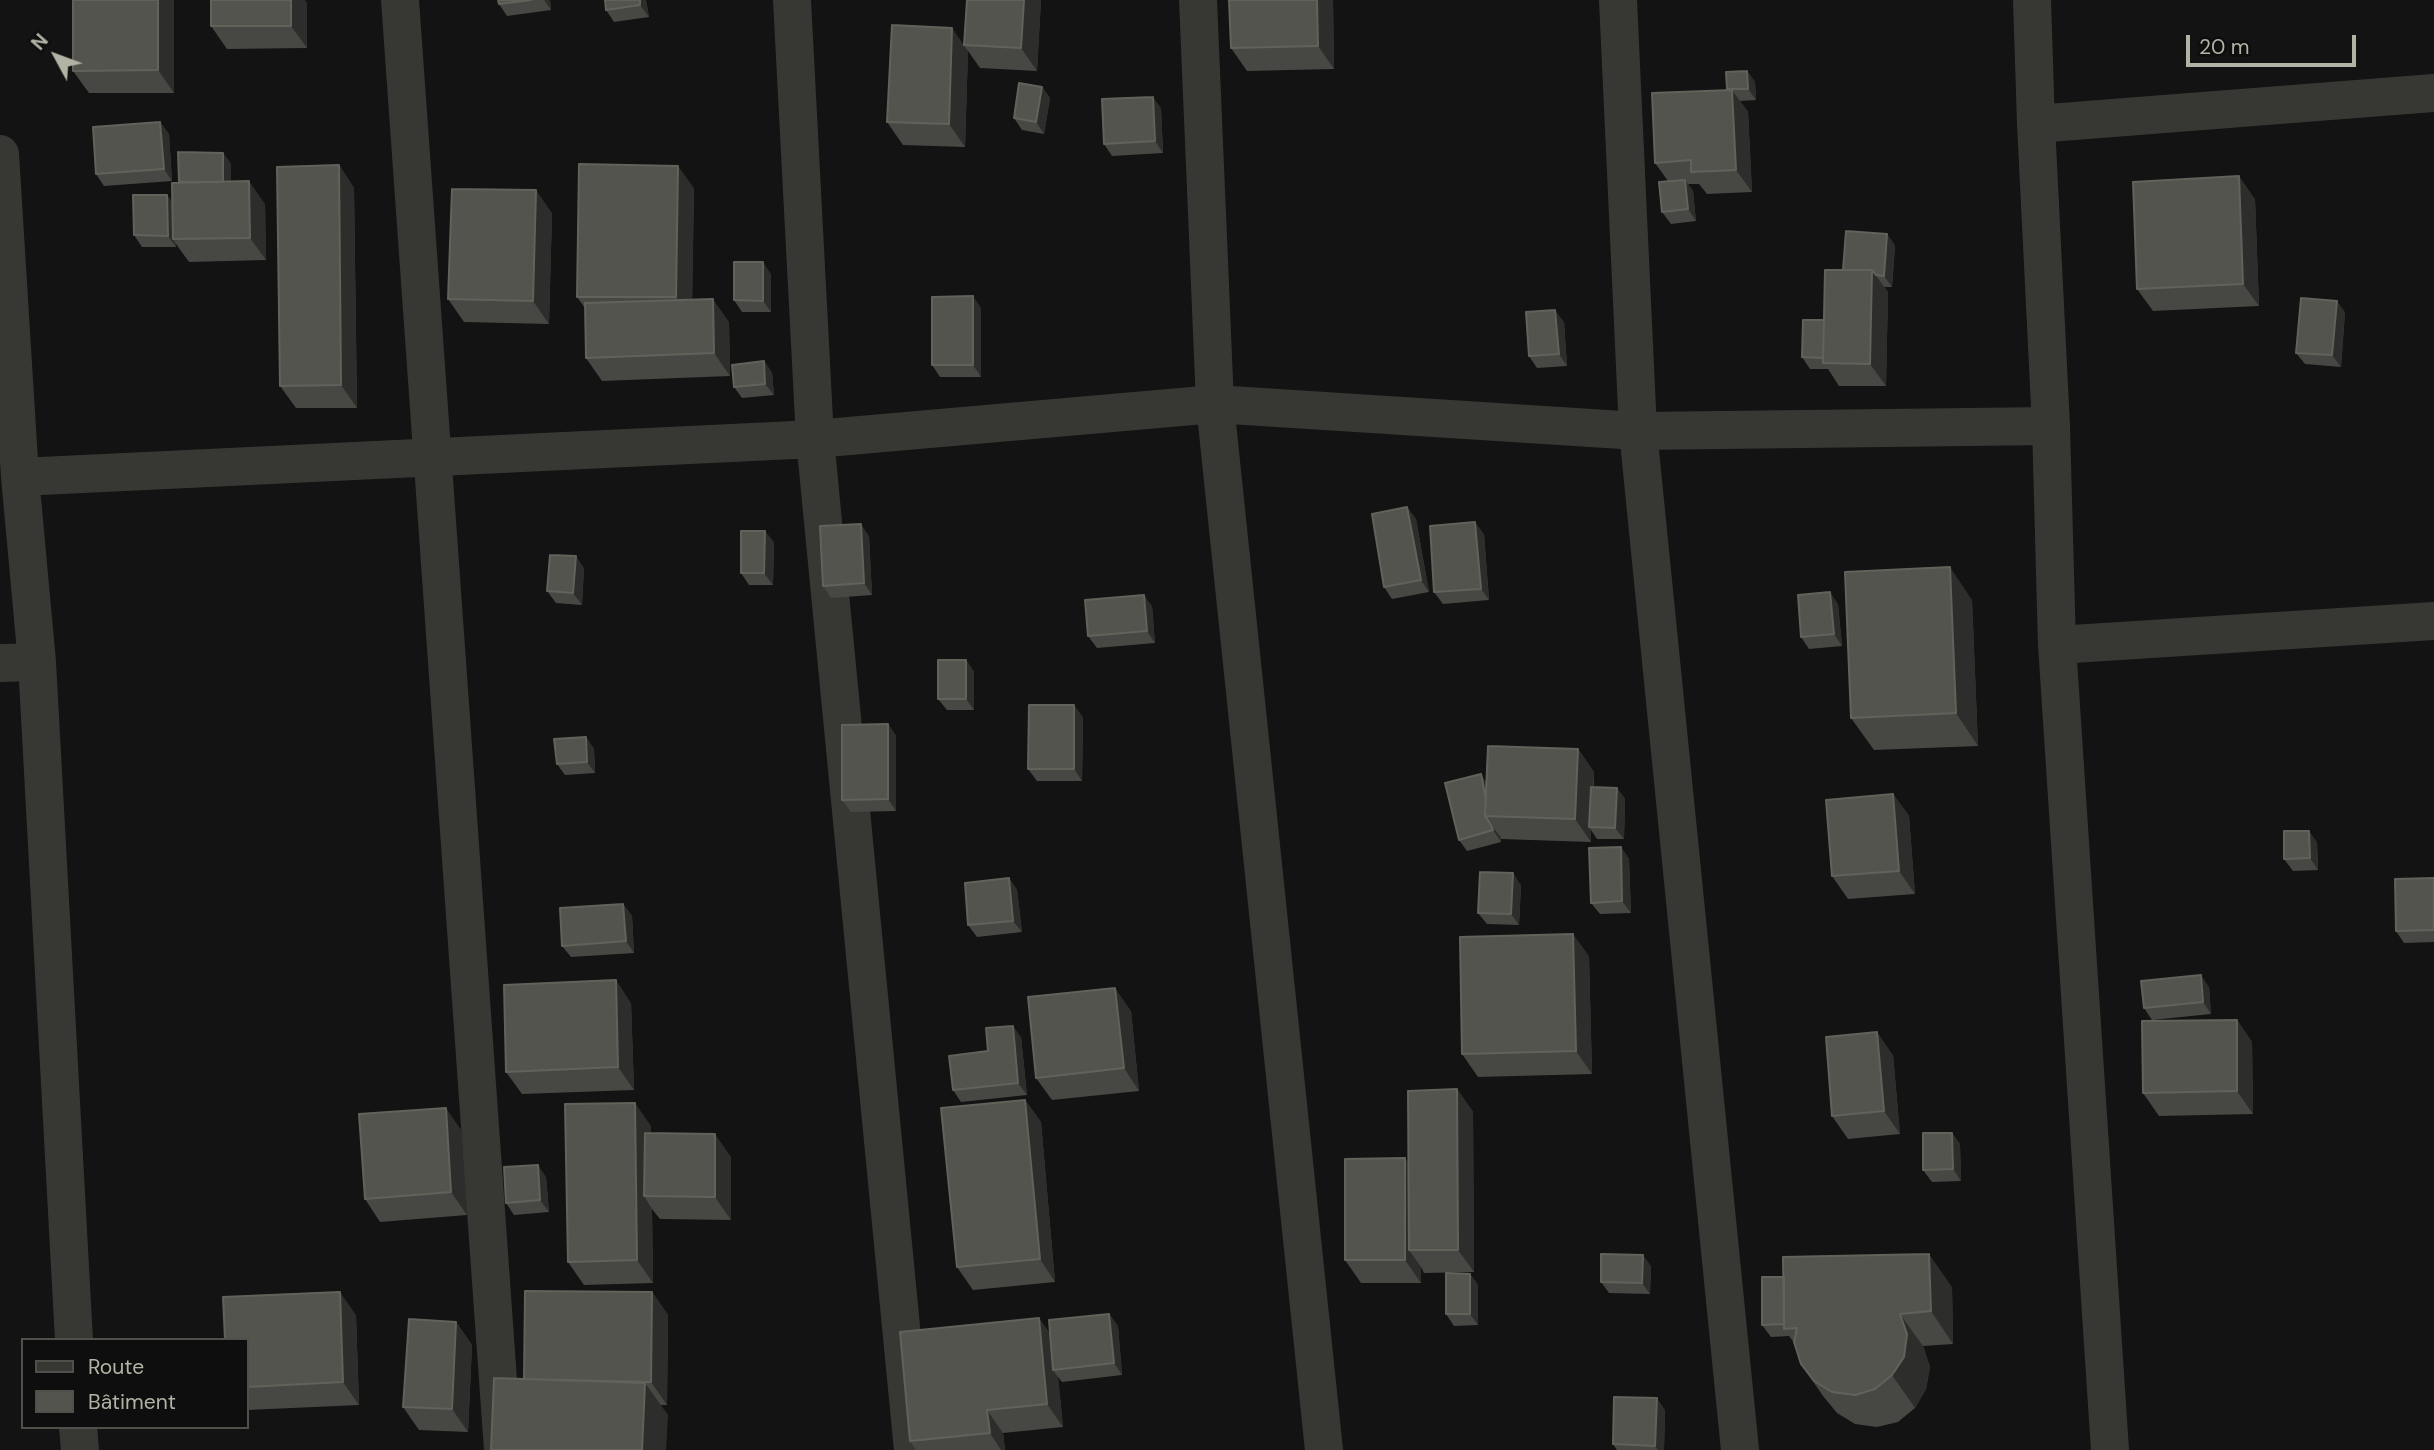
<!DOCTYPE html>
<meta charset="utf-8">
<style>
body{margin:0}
#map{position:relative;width:2434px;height:1450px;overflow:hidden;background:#121312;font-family:"DM Sans",sans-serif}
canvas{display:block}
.legend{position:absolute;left:21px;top:1338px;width:228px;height:91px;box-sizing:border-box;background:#0d0e0d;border:2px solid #4f5049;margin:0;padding:9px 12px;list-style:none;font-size:21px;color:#b2b3a4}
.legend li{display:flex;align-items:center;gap:14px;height:35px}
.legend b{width:35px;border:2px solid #4f5049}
.north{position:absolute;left:21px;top:21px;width:70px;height:70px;-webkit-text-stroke:5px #0d0e0d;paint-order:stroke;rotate:311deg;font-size:19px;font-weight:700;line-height:28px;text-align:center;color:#b2b3a4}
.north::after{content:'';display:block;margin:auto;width:24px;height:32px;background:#b2b3a4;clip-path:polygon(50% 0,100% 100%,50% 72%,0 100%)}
.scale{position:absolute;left:2186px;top:35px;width:170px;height:32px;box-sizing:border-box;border:4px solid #b2b3a4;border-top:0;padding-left:9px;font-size:21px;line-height:24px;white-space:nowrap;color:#b2b3a4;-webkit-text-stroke:5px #0d0e0d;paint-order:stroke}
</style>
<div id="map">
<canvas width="2434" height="1450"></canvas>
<ul class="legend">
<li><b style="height:9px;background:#373833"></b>Route</li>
<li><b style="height:19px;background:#53544e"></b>Bâtiment</li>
</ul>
<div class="north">N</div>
<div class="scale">20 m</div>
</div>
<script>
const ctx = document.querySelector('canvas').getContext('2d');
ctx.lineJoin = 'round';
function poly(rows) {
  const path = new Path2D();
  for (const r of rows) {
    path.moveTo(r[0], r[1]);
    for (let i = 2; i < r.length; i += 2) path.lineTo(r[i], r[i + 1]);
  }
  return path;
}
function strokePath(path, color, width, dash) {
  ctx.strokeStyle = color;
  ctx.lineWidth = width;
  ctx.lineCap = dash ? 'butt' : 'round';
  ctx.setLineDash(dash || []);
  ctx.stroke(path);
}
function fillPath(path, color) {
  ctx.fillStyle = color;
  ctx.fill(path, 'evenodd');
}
strokePath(poly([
 [400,0,503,1450],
 [792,0,815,439,913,1450],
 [1198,0,1215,404,1324,1450],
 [1618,0,1638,431,1740,1450],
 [2032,0,2036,124,2051,426,2057,645,2110,1450],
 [2036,124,2434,93],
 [0,154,20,477,37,662,74,1340],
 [20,477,815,439,1215,404,1638,431,2051,426],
 [2057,645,2434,621],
 [0,663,37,662],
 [78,1427,80,1450]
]), '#373833', 38);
fillPath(poly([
 [174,0,174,93,89,93,73,71],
 [498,0,550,0,551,10,507,16,499,4],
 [605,0,646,0,649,17,614,22,606,10],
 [967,0,1041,0,1037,71,980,68,968,51,965,147,903,145,887,122,964,45],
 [1333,0,1334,69,1247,71,1231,48],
 [307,3,307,48,227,49,211,26],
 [1747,71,1755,82,1756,100,1740,101,1748,112,1752,192,1707,194,1699,184,1688,184,1693,191,1696,221,1671,224,1662,212,1668,181,1655,163],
 [1042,87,1050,98,1044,134,1022,130,1014,118],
 [1161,108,1163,153,1112,156,1104,144],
 [160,122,169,134,172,181,104,186,96,174],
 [223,153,231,164,231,181,265,204,266,260,189,262,176,244,176,247,142,247,134,235,167,195,172,202,179,182],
 [339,165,354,188,357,408,296,408,280,386],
 [694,188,692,300,729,322,730,376,602,381,586,358,585,308,577,297],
 [2255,199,2259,306,2153,311,2137,289],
 [552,213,549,324,464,322,448,299],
 [1887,234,1895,246,1892,287,1884,287,1888,292,1886,386,1839,386,1828,369,1810,369,1802,357,1824,320,1843,270],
 [771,274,771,312,742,312,734,300],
 [981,308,981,377,940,377,932,365],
 [2345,312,2341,367,2305,364,2296,353],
 [1564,322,1567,366,1537,368,1529,356],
 [764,361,772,373,774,395,742,398,734,387],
 [1407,507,1416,519,1429,592,1392,599,1384,587],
 [1484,534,1489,600,1443,604,1434,592],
 [869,536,872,595,831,598,823,586],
 [774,542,773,585,749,585,741,573],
 [584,568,582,605,556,603,547,591],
 [1972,600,1978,746,1874,750,1851,718],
 [1838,604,1842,646,1809,649,1801,637],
 [1152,606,1155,643,1097,648,1088,636],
 [966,660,974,672,974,710,947,710,938,699],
 [1083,717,1082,781,1037,781,1028,769],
 [888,724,896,736,896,811,851,812,842,800],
 [586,737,594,749,595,773,565,775,557,764],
 [1578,749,1594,772,1594,787,1617,788,1625,799,1624,839,1597,839,1591,830,1591,842,1501,839,1500,836,1501,842,1467,851,1459,840,1487,782],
 [1893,794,1909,816,1915,894,1848,899,1832,876],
 [2317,842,2318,870,2293,871,2284,859],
 [1621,847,1629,859,1631,913,1600,914,1591,903],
 [1009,878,1017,890,1022,932,977,937,968,925],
 [2434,878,2434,942,2404,943,2396,931],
 [1521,885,1519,925,1487,924,1478,913],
 [623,904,632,916,634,953,571,957,562,946],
 [1589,956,1592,1074,1478,1077,1462,1054],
 [2209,987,2211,1014,2152,1020,2144,1008],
 [631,1003,634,1090,522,1094,506,1072],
 [1131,1011,1139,1091,1052,1100,1036,1078],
 [2237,1020,2252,1042,2253,1114,2159,1116,2143,1093],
 [1021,1037,1027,1095,961,1102,953,1090,988,1051],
 [1893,1055,1900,1134,1848,1139,1832,1116],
 [1457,1089,1473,1112,1474,1272,1424,1273,1421,1267,1421,1283,1361,1283,1345,1260,1405,1158,1408,1163],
 [1025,1100,1041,1122,1055,1282,973,1290,957,1267],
 [651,1126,651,1133,731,1157,731,1220,660,1219,652,1209,653,1283,584,1285,568,1262],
 [462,1131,467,1215,380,1222,365,1199],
 [1952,1133,1960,1144,1961,1181,1932,1182,1923,1170],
 [546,1177,549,1212,514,1215,506,1203],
 [1651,1266,1650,1294,1609,1293,1601,1282],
 [1470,1274,1478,1285,1478,1325,1454,1326,1446,1314],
 [1952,1287,1953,1344,1923,1346,1930,1367,1926,1389,1915,1408,1898,1422,1877,1427,1855,1424,1837,1413,1823,1396,1801,1364,1795,1344,1789,1336,1771,1337,1762,1325],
 [652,1292,668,1315,667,1405,660,1405,668,1415,524,1379],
 [1109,1314,1118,1326,1122,1375,1062,1382,1058,1377,1063,1427,1003,1433,1005,1450,916,1450,910,1441,1039,1318,1050,1334],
 [356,1315,359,1405,247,1410,247,1340],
 [456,1322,472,1345,468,1432,419,1430,403,1407],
 [1665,1410,1664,1450,1617,1450,1613,1444]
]), '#474843');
fillPath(poly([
 [158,0,174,0,174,93,158,70],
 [291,0,305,0,307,3,307,48,291,26],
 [544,0,550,0,551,10],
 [640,0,646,0,649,17,640,5],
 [1024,0,1041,0,1037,71,1021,48],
 [1317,0,1333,0,1334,69,1318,46],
 [952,28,968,51,965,147,949,124],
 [1747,71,1755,82,1756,100,1748,89],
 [1042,87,1050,98,1044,134,1036,122],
 [1732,90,1748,112,1752,192,1736,170],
 [1153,97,1161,108,1163,153,1155,141],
 [160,122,169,134,172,181,164,169],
 [223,153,231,164,231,197,223,185],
 [339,165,354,188,357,408,341,385],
 [678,166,694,188,692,320,676,297],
 [2239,176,2255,199,2259,306,2243,284],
 [1685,180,1693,191,1696,221,1688,209],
 [249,181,265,204,266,260,250,238],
 [536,190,552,213,549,324,533,301],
 [167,195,176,207,173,239,176,244,176,247,168,236],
 [1887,234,1895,246,1892,287,1884,276],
 [763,262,771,274,771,312,763,301],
 [1872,270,1888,292,1886,386,1870,364],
 [973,296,981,308,981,377,973,365],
 [713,299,729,322,730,376,714,353],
 [2337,301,2345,312,2341,367,2332,355],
 [1555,310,1564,322,1567,366,1559,354],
 [764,361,772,373,774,395,765,384],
 [1407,507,1416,519,1429,592,1421,580],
 [1475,522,1484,534,1489,600,1481,589],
 [861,524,869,536,872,595,864,583],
 [765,531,774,542,773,585,764,573],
 [576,556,584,568,582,605,573,593],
 [1950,567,1972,600,1978,746,1956,713],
 [1830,592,1838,604,1842,646,1834,634],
 [1144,595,1152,606,1155,643,1147,631],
 [966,660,974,672,974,710,966,699],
 [1074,705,1083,717,1082,781,1074,769],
 [888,724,896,736,896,811,888,799],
 [586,737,594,749,595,773,587,762],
 [1578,749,1594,772,1591,827,1589,827,1591,830,1591,842,1575,819],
 [1481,774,1489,786,1490,816],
 [1617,788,1625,799,1624,839,1615,828],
 [1893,794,1909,816,1915,894,1899,871],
 [1491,825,1500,836,1501,842,1493,830],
 [2309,831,2317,842,2318,870,2310,858],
 [1621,847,1629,859,1631,913,1622,901],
 [1513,873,1521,885,1519,925,1511,914],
 [1009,878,1017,890,1022,932,1013,921],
 [623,904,632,916,634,953,626,941],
 [1573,934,1589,956,1592,1074,1576,1051],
 [2201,975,2209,987,2211,1014,2203,1002],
 [616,980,631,1003,634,1090,618,1067],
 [1115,988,1131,1011,1139,1091,1124,1068],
 [2237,1020,2252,1042,2253,1114,2237,1091],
 [1013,1026,1021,1037,1027,1095,1018,1083],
 [1877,1032,1893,1055,1900,1134,1884,1111],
 [1457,1089,1473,1112,1474,1272,1458,1250],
 [1025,1100,1041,1122,1055,1282,1040,1259],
 [635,1103,651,1126,652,1196,644,1196,652,1209,653,1283,637,1260],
 [446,1108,462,1131,467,1215,451,1192],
 [1952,1133,1960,1144,1961,1181,1953,1169],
 [715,1134,731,1157,731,1220,715,1197],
 [1405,1158,1421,1181,1409,1250,1421,1267,1421,1283,1405,1260],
 [538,1165,546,1177,549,1212,540,1200],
 [1929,1254,1952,1287,1953,1344,1931,1311],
 [1643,1255,1651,1266,1650,1294,1642,1283],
 [1470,1274,1478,1285,1478,1325,1470,1314],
 [340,1292,356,1315,359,1405,343,1382],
 [652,1292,668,1315,667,1405,651,1382],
 [1109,1314,1118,1326,1122,1375,1114,1363],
 [1900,1314,1923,1346,1930,1367,1926,1389,1915,1408,1892,1375],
 [1039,1318,1055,1341,1053,1370,1058,1377,1063,1427,1047,1404],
 [456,1322,472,1345,468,1432,452,1409],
 [645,1383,668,1415,666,1450,642,1450],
 [1657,1398,1665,1410,1664,1450,1658,1450,1655,1446],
 [987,1410,1003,1433,1005,1450,1001,1450,990,1433]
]), '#2d2e2b');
const building = poly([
 [73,0,158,0,158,70,73,71,73,0],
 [211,0,291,0,291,26,211,26,211,0],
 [498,0,531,0,499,4,498,0],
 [605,0,640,0,640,5,606,10,605,0],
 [967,0,1024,0,1021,48,964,45,967,0],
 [1229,0,1317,0,1318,46,1231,48,1229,0],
 [892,25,952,28,949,124,887,122,892,25],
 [1747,71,1748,89,1727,89,1726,72,1747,71],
 [1019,83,1042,87,1036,122,1014,118,1019,83],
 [1732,90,1736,170,1691,172,1691,160,1655,163,1652,93,1732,90],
 [1153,97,1155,141,1104,144,1102,99,1153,97],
 [160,122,164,169,96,174,93,127,160,122],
 [178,152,223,153,223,182,179,182,178,152],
 [579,164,678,166,676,297,577,297,579,164],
 [339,165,341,385,280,386,277,167,339,165],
 [2239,176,2243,284,2137,289,2133,182,2239,176],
 [1685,180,1688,209,1662,212,1659,182,1685,180],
 [249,181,250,238,173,239,172,183,249,181],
 [452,189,536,190,533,301,448,299,452,189],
 [133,195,167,195,168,236,134,235,133,195],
 [1846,231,1887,234,1884,276,1876,275,1872,270,1843,270,1846,231],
 [734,262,763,262,763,301,734,300,734,262],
 [1825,270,1872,270,1870,364,1823,363,1825,270],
 [973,296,973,365,932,365,932,297,973,296],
 [2301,298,2337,301,2332,355,2296,353,2301,298],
 [713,299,714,353,586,358,585,303,713,299],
 [1555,310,1559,354,1529,356,1526,312,1555,310],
 [1803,320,1824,320,1823,358,1802,357,1803,320],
 [764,361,765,384,734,387,732,365,764,361],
 [1407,507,1421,580,1384,587,1372,514,1407,507],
 [1475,522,1481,589,1434,592,1430,526,1475,522],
 [861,524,864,583,823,586,820,526,861,524],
 [741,531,765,531,764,573,741,573,741,531],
 [550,555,576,556,573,593,547,591,550,555],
 [1950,567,1956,713,1851,718,1845,572,1950,567],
 [1830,592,1834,634,1801,637,1798,595,1830,592],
 [1144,595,1147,631,1088,636,1085,600,1144,595],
 [938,660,966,660,966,699,938,699,938,660],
 [1029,705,1074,705,1074,769,1028,769,1029,705],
 [888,724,888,799,842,800,842,725,888,724],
 [586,737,587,762,557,764,554,739,586,737],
 [1488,746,1578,749,1575,819,1485,816,1488,746],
 [1481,774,1486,799,1485,816,1491,825,1493,830,1459,840,1445,783,1481,774],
 [1591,787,1617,788,1615,828,1589,827,1591,787],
 [1893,794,1899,871,1832,876,1826,800,1893,794],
 [2284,831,2309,831,2310,858,2284,859,2284,831],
 [1621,847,1622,901,1591,903,1589,848,1621,847],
 [1480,872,1513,873,1511,914,1478,913,1480,872],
 [1009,878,1013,921,968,925,965,883,1009,878],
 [2434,878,2434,930,2396,931,2395,879,2434,878],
 [623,904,626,941,562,946,560,908,623,904],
 [1573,934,1576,1051,1462,1054,1460,937,1573,934],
 [2201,975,2203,1002,2144,1008,2141,981,2201,975],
 [616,980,618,1067,506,1072,504,985,616,980],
 [1115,988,1124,1068,1036,1078,1028,997,1115,988],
 [2237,1020,2237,1091,2143,1093,2142,1021,2237,1020],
 [1013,1026,1018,1083,953,1090,949,1056,988,1051,986,1028,1013,1026],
 [1877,1032,1884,1111,1832,1116,1826,1037,1877,1032],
 [1457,1089,1458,1250,1409,1250,1408,1091,1457,1089],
 [1025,1100,1040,1259,957,1267,941,1108,1025,1100],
 [635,1103,637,1260,568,1262,565,1104,635,1103],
 [446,1108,451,1192,365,1199,359,1114,446,1108],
 [645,1133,715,1134,715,1197,644,1196,645,1133],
 [1923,1133,1952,1133,1953,1169,1923,1170,1923,1133],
 [1405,1158,1405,1260,1345,1260,1345,1159,1405,1158],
 [538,1165,540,1200,506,1203,504,1167,538,1165],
 [1601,1254,1643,1255,1642,1283,1601,1282,1601,1254],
 [1929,1254,1931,1311,1900,1314,1907,1334,1904,1357,1892,1375,1875,1389,1855,1395,1832,1392,1814,1381,1801,1364,1794,1342,1797,1328,1784,1329,1783,1257,1929,1254],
 [1446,1273,1470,1274,1470,1314,1446,1314,1446,1273],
 [1762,1277,1784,1277,1784,1324,1762,1325,1762,1277],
 [525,1291,652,1292,651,1382,524,1379,525,1291],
 [340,1292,343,1382,247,1387,247,1340,225,1340,223,1297,340,1292],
 [1109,1314,1114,1363,1053,1370,1049,1320,1109,1314],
 [1039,1318,1047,1404,987,1410,990,1433,910,1441,900,1332,1039,1318],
 [409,1319,456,1322,452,1409,403,1407,409,1319],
 [494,1378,645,1383,642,1450,491,1450,494,1378],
 [1614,1397,1657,1398,1655,1446,1613,1444,1614,1397]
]);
fillPath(building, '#53544e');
strokePath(building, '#62625b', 2);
</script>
